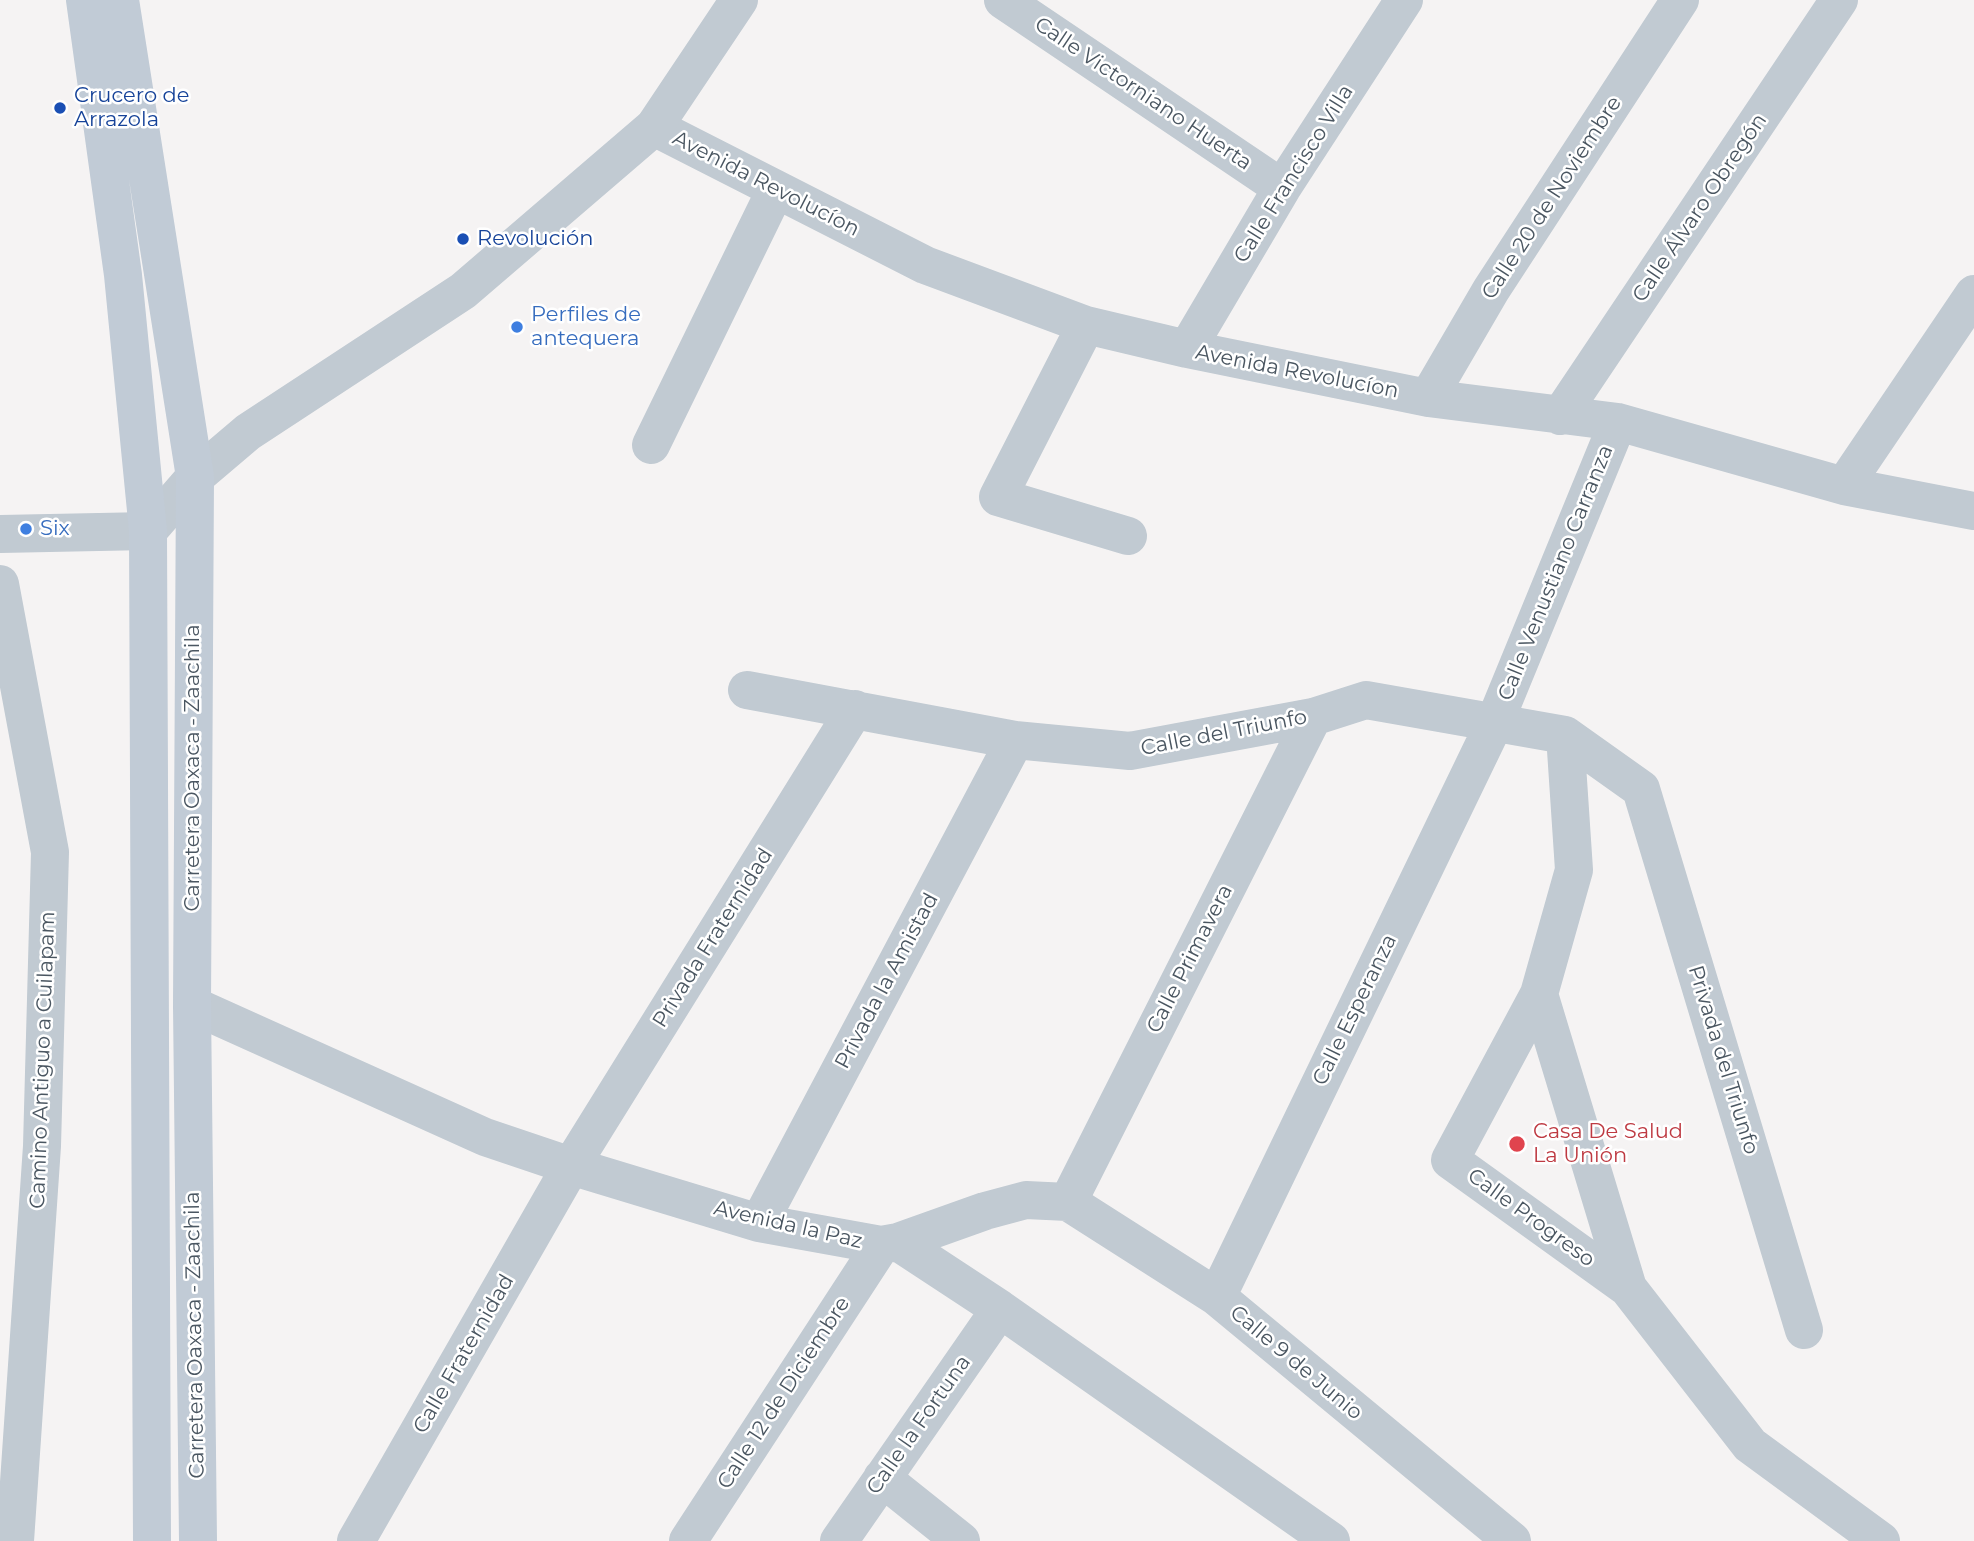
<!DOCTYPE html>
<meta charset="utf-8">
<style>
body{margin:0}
canvas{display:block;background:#f5f3f3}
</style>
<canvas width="1974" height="1541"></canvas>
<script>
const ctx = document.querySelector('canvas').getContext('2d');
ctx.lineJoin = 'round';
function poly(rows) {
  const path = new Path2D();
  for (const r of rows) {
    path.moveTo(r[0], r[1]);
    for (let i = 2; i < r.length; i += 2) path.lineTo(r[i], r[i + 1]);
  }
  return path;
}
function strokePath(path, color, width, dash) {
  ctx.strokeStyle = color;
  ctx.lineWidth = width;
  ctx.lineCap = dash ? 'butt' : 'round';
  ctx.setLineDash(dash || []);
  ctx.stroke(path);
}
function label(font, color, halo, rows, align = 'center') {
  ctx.font = font + ' Montserrat,sans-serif';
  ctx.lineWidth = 5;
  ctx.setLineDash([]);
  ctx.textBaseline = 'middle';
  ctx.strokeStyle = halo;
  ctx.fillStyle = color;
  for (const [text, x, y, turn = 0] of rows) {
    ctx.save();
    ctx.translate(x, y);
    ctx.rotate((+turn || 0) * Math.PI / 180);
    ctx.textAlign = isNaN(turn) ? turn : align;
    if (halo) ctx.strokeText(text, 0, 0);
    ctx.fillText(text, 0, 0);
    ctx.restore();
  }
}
strokePath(poly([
 [1003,0,1282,188],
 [654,127,925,265,1086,325,1187,349,1428,398,1618,422,1844,486,1974,511],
 [1086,325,998,497,1128,536],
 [1187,349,1282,188,1404,0],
 [1428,398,1491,290,1680,0],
 [1560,416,1839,0],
 [651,445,776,189],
 [1844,486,1974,294],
 [0,534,148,531],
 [0,584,50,852,42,1146,15,1541],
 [747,690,1015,740,1130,751,1313,717,1366,700,1565,735,1641,789,1804,1330],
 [1565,735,1574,870,1539,994,1450,1160,1628,1288],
 [1539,994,1628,1288,1750,1445,1881,1541],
 [192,1005,485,1137,571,1166,759,1223,881,1245,898,1242,1000,1309,1331,1541],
 [1068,1202,1217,1297,1512,1541],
 [1068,1202,1313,717],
 [759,1223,1015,740],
 [898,1242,985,1211,1026,1200,1068,1202],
 [1217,1297,1494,724,1618,422],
 [882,1478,961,1541],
 [356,1541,571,1166,855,709],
 [688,1541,881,1245],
 [839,1541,1000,1309]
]), '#c1cad2', 38);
strokePath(poly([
 [148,531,195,477,248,432,463,291,654,127,739,0]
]), '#c1cad2', 38);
strokePath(poly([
 [85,0,123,275,148,531,152,1541],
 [120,0,195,477,192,1005,198,1541]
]), '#c1cbd6', 38);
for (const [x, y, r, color] of [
 [60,108,7,"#1a4fb4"],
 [463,239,7,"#1a4fb4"],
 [517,327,7,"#3f7fe0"],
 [26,529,7,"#3f7fe0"],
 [1517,1144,9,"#e0444e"]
]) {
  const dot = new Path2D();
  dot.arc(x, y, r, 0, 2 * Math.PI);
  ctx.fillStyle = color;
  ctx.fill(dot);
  strokePath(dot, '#fff', 2.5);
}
label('21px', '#4a5661', '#fff', [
 ["Calle Victorniano Huerta",1143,94,34],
 ["Calle Francisco Villa",1294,174,-58],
 ["Avenida Revolucíon",766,184,27],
 ["Calle 20 de Noviembre",1552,198,-57],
 ["Calle Álvaro Obregón",1700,208,-56],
 ["Avenida Revolucíon",1297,372,11],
 ["Calle Venustiano Carranza",1556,573,-68],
 ["Calle del Triunfo",1224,733,-11],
 ["Carretera Oaxaca - Zaachila",193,768,-90],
 ["Privada Fraternidad",713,938,-58],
 ["Calle Primavera",1190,959,-63],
 ["Privada la Amistad",887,981,-62],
 ["Calle Esperanza",1355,1010,-64],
 ["Camino Antiguo a Cuilapam",43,1060,-88],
 ["Privada del Triunfo",1723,1060,73],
 ["Calle Progreso",1531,1218,36],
 ["Avenida la Paz",788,1225,13],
 ["Carretera Oaxaca - Zaachila",195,1335,-91],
 ["Calle Fraternidad",464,1354,-60],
 ["Calle 9 de Junio",1296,1363,40],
 ["Calle 12 de Diciembre",784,1393,-57],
 ["Calle la Fortuna",919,1425,-55]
]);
label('21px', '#164399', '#fff', [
 ["Crucero de",74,96],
 ["Arrazola",74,120],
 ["Revolución",477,239]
], 'left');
label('21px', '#366cbe', '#fff', [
 ["Perfiles de",531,315],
 ["antequera",531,339],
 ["Six",40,529]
], 'left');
label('21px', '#be3a42', '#fff', [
 ["Casa De Salud",1533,1132],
 ["La Unión",1533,1156]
], 'left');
</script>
